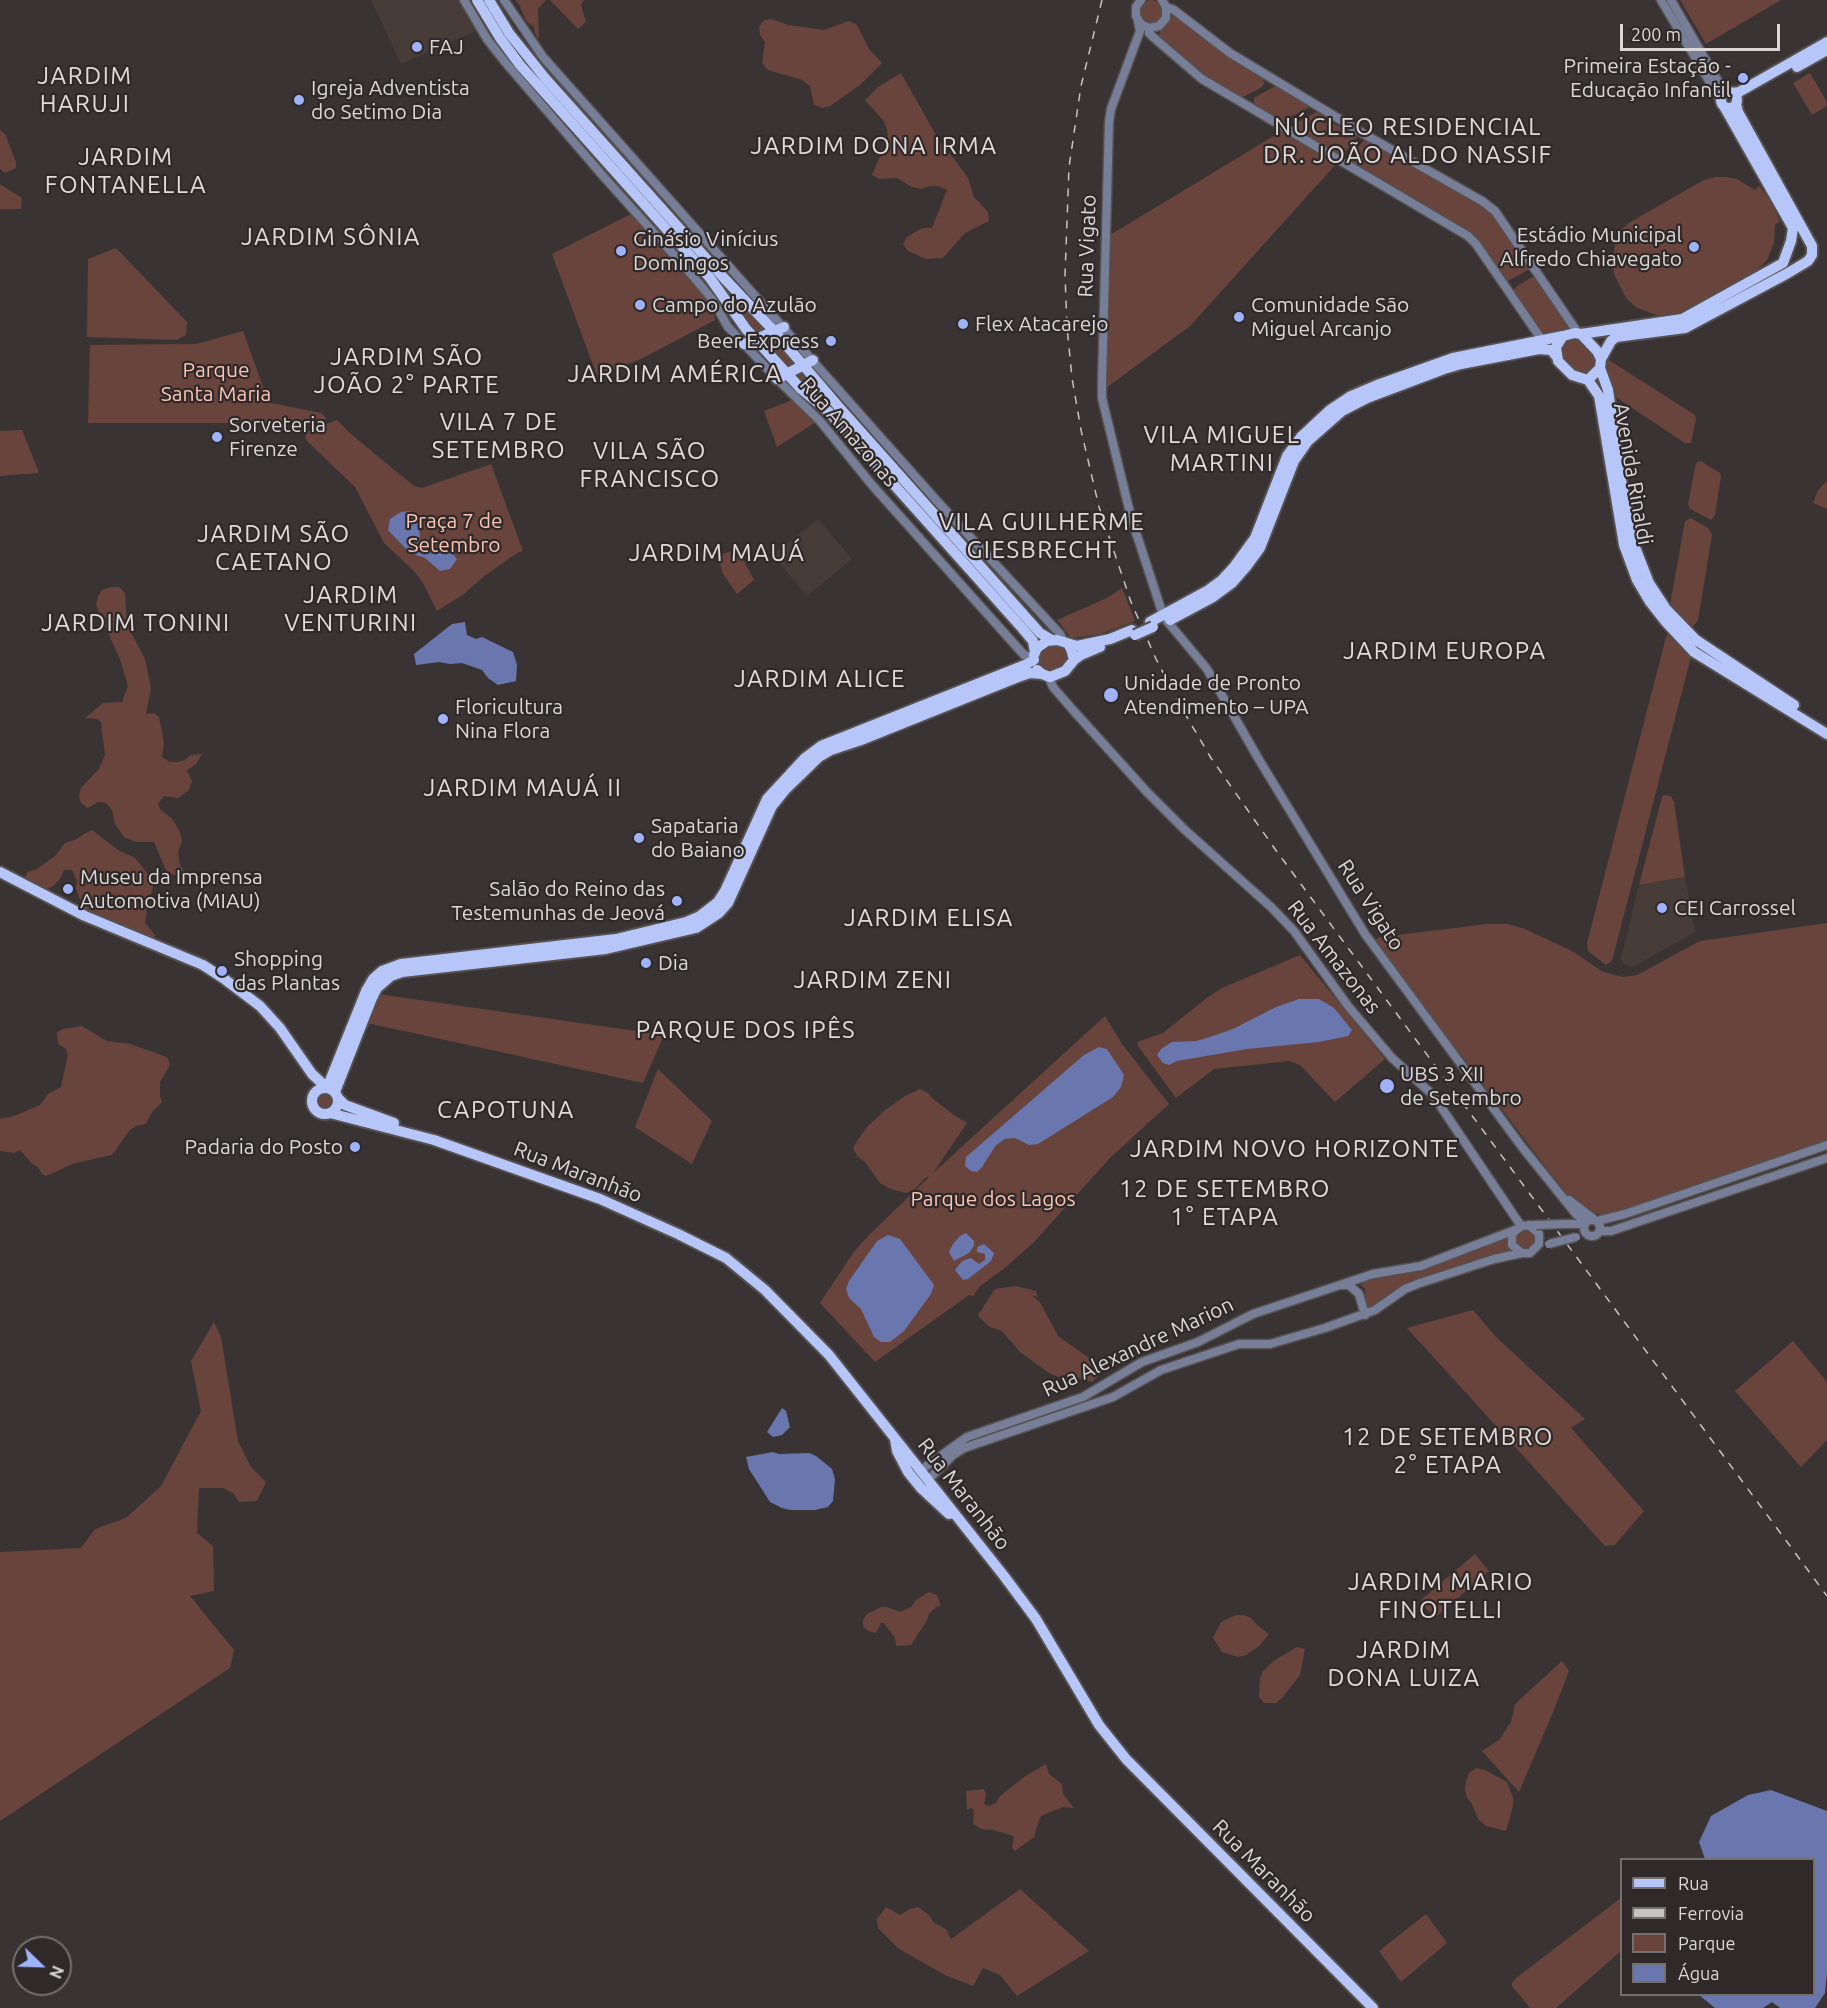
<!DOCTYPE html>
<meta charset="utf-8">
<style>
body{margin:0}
#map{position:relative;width:1827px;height:2008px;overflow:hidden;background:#393433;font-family:Ubuntu,sans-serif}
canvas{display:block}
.legend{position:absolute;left:1620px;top:1858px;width:195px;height:138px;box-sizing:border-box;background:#2f2a29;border:2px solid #736f6e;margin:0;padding:8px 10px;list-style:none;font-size:18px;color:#dad7d6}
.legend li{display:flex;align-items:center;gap:12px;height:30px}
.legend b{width:30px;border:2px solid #736f6e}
.north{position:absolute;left:12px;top:1936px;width:60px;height:60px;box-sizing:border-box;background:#2f2a29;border:2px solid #736f6e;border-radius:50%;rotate:113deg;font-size:16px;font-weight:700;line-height:24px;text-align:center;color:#dad7d6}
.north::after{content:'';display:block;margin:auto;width:21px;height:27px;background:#9fb3fd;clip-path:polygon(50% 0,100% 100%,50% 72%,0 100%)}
.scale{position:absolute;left:1620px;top:24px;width:160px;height:27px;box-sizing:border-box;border:3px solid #dad7d6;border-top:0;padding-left:8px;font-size:18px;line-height:21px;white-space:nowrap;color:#dad7d6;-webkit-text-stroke:4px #2f2a29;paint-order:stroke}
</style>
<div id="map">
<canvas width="1827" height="2008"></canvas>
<ul class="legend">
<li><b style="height:8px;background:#b7c6f9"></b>Rua</li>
<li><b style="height:8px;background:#c6c2c1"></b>Ferrovia</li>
<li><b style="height:16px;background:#69443c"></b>Parque</li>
<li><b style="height:16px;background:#6977ae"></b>Água</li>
</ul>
<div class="north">N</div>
<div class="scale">200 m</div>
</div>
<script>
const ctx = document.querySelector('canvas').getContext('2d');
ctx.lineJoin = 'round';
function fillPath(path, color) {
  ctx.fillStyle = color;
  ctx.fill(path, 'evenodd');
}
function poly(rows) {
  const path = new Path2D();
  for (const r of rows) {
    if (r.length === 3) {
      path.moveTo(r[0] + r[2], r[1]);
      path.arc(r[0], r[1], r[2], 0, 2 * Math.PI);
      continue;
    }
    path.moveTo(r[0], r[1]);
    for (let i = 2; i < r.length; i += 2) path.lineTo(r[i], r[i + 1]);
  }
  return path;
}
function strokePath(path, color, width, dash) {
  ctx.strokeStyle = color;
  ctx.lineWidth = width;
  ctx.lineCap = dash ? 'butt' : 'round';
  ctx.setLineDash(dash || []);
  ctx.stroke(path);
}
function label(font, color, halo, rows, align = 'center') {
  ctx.font = font + ' Ubuntu,sans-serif';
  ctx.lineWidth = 4.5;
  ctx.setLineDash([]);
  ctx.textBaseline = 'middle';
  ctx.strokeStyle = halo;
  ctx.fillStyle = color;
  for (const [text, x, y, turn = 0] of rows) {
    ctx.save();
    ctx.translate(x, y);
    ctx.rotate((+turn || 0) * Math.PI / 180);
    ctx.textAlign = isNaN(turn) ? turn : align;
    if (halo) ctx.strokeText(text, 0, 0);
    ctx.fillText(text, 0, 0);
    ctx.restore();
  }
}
fillPath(poly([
 [371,0,463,0,481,29,401,64],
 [818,519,852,559,807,596,773,555],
 [1685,877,1695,932,1633,967,1625,965,1621,959,1639,885]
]), '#483c39');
fillPath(poly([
 [482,0,487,0,505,30,1044,638,1040,641,1024,625,754,332,554,101,502,35],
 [515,0,546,0,538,9,539,39,535,34,534,27,526,21,519,4],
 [550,0,584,0,581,5,586,22,578,29],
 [1680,0,1781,0,1706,44],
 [1151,12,12],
 [1171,12,1263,77,1264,84,1262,87,1245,96,1239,97,1206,77,1159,36,1160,30],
 [772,19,788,25,824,30,849,21,857,25,869,49,882,63,860,85,830,106,822,108,814,105,810,86,802,80,768,70,762,63,765,42,760,35,759,27,764,20],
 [901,73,945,151,952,156,968,178,974,197,988,212,989,221,965,233,943,258,926,259,908,251,903,244,907,237,915,232,923,228,932,228,947,190,938,186,930,186,921,189,912,187,897,178,879,179,872,175,888,138,887,129,883,120,865,100,878,87],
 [1810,73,1827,102,1827,106,1812,115,1793,83],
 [1277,85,1308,104,1308,108,1283,121,1254,106,1254,98],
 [1318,111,1325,114,1327,120,1347,131,1352,130,1358,135,1344,154,1338,155,1294,127,1296,123],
 [0,130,5,134,16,162,16,168,5,173,0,169],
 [1282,131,1337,163,1190,326,1106,388,1110,235],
 [1364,140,1370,141,1494,214,1530,268,1528,270,1506,282,1478,243,1351,162,1351,156],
 [1716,177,1727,177,1737,179,1755,190,1759,186,1770,200,1780,222,1775,224,1774,243,1767,260,1754,273,1677,314,1659,316,1637,308,1626,298,1615,276,1612,264,1616,239,1623,228,1632,221,1704,180],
 [0,184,22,198,21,209,0,209],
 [633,213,710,301,715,320,641,359,597,376,552,254],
 [116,248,187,322,186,335,176,340,87,337,88,259],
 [1532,277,1535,277,1571,330,1542,335,1513,291,1516,287],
 [243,331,266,395,271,403,321,413,327,419,301,423,88,423,90,345,196,344],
 [1578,338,1596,355,1596,371,1581,376,1559,356,1562,340],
 [1609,360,1695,415,1696,419,1691,443,1685,443,1611,394,1605,366],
 [795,399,816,422,777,447,764,411],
 [337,420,352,435,414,486,422,488,491,464,523,551,517,553,483,577,464,594,437,611,423,583,414,571,384,543,355,487,306,440,306,432],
 [22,430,39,473,0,476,0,431],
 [1698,461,1702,462,1720,473,1721,476,1715,515,1711,520,1690,509,1688,504,1695,467],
 [1827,481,1827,509,1813,503,1818,490],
 [1691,518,1708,528,1712,535,1698,620,1692,628,1689,628,1670,608,1670,605,1685,521],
 [738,550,754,580,737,594,723,574,717,555],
 [111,587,119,587,125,593,127,625,145,659,151,688,146,714,154,713,159,717,164,743,162,757,170,762,177,762,185,760,191,755,202,754,196,764,187,770,192,781,189,790,178,798,164,796,158,804,161,810,173,820,180,832,182,841,178,852,180,865,190,880,167,873,154,842,136,842,124,837,115,824,112,810,106,803,98,802,88,808,81,803,79,796,81,788,98,770,105,755,101,723,98,719,85,718,103,703,122,702,128,686,121,662,107,630,102,623,96,604,98,596,102,590],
 [1122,588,1135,621,1100,634,1071,638,1057,620,1107,598],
 [1669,632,1691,653,1691,657,1612,961,1606,965,1588,951,1587,943,1666,637],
 [1059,642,1070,653,1067,664,1050,673,1037,665,1035,659,1039,649],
 [1665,795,1671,796,1674,802,1685,877,1639,885,1662,797],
 [92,830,118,850,135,858,152,879,153,888,147,907,145,923,156,936,143,940,84,910,76,889,77,881,72,870,64,870,60,879,53,886,45,890,24,878,28,872,37,869,55,856,65,843,77,839,84,834],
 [1827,923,1827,1140,1605,1216,1590,1212,1566,1194,1376,943,1376,939,1381,937,1487,924,1507,924,1525,929,1574,952,1603,972,1623,977,1637,975,1700,941],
 [1300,955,1385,1059,1335,1102,1300,1065,1289,1061,1214,1069,1176,1098,1138,1046,1137,1042,1163,1033,1208,997,1222,988],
 [378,994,664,1035,643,1083,367,1023],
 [1105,1016,1122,1044,1169,1104,1110,1158,1033,1243,1006,1267,979,1287,973,1296,969,1295,875,1362,820,1303,853,1253,868,1236,930,1176,924,1179,913,1191,905,1193,888,1188,880,1183,865,1162,857,1156,853,1148,857,1141,867,1127,884,1111,905,1096,920,1089,928,1093,933,1099,954,1115,967,1123,933,1173],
 [82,1026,107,1041,130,1044,167,1057,170,1065,160,1082,160,1097,162,1102,152,1112,146,1124,136,1126,129,1131,112,1155,75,1163,46,1176,42,1174,38,1167,32,1164,20,1150,14,1153,0,1151,0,1119,14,1116,40,1105,48,1094,61,1087,68,1055,66,1049,58,1044,57,1032,63,1029],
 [658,1069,712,1121,692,1164,635,1127],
 [324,1101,11],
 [1526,1227,1537,1238,1531,1250,1517,1248,1514,1237],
 [1508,1238,1512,1251,1493,1257,1375,1306,1369,1308,1366,1306,1365,1289,1358,1282,1368,1278,1417,1271],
 [1016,1286,1036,1291,1038,1297,1031,1295,1040,1302,1058,1336,1102,1367,1098,1376,1092,1382,1068,1375,1058,1377,1049,1373,1020,1352,1002,1331,990,1327,980,1318,978,1315,995,1289],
 [1473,1310,1496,1337,1585,1419,1571,1428,1644,1511,1615,1545,1605,1546,1407,1328],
 [214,1322,221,1337,238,1441,251,1467,266,1482,257,1501,239,1502,233,1493,223,1488,199,1488,197,1533,213,1546,214,1591,190,1596,234,1650,230,1668,0,1821,0,1552,81,1548,95,1529,126,1518,161,1486,201,1411,191,1361],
 [1793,1341,1827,1382,1827,1440,1801,1467,1735,1391],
 [1475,1554,1489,1571,1437,1616,1427,1610,1421,1600],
 [929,1592,937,1595,941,1606,936,1607,929,1614,926,1622,911,1645,896,1646,895,1638,884,1623,881,1623,876,1633,868,1631,863,1626,863,1620,867,1614,881,1607,887,1607,900,1612,911,1607,916,1600],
 [1236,1615,1244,1615,1251,1618,1257,1625,1269,1634,1259,1646,1246,1655,1238,1657,1222,1652,1213,1638,1221,1622],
 [1297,1647,1305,1649,1300,1675,1282,1698,1276,1703,1264,1703,1259,1697,1260,1679,1263,1671,1275,1660],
 [1562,1661,1569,1671,1554,1710,1519,1792,1482,1751,1499,1740,1511,1722,1515,1704],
 [1046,1764,1049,1774,1062,1784,1063,1794,1074,1808,1063,1807,1041,1816,1038,1823,1034,1837,1015,1851,1012,1847,1014,1836,993,1830,981,1829,973,1824,974,1810,971,1808,967,1810,966,1791,984,1789,986,1794,984,1804,989,1806,996,1803,1000,1796,1024,1777],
 [1476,1768,1485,1770,1507,1782,1513,1798,1513,1806,1506,1831,1486,1826,1478,1819,1472,1804,1467,1798,1465,1790,1466,1781,1469,1773],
 [1020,1889,1089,1951,1017,1996,1000,1975,983,1968,973,1986,947,1976,899,1949,878,1928,877,1919,886,1907,900,1915,910,1909,918,1907,929,1915,934,1923,946,1929,951,1939],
 [1621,1898,1621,1951,1556,2008,1530,2008,1512,1986,1512,1983,1516,1978],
 [1426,1914,1447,1943,1401,1982,1379,1951]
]), '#69443c');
fillPath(poly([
 [411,511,417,518,420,535,419,542,425,546,451,552,457,559,450,569,440,571,425,558,410,553,388,530,390,519,401,512],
 [465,622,467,635,476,639,482,637,513,652,517,665,516,681,498,685,488,678,482,670,462,663,450,664,439,662,416,665,414,654,452,624],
 [1299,999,1319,999,1334,1008,1352,1030,1348,1036,1319,1042,1247,1049,1177,1061,1169,1065,1163,1063,1157,1055,1161,1049,1172,1042,1196,1041,1210,1037,1233,1029,1276,1007],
 [1099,1047,1107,1049,1124,1075,1121,1087,1113,1097,1038,1144,1029,1145,1015,1138,1005,1139,996,1145,982,1167,977,1172,971,1171,965,1166,966,1157,1084,1055],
 [966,1233,974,1241,974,1246,969,1253,954,1261,949,1252,953,1244,960,1236],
 [888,1235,900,1239,934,1285,931,1294,904,1331,890,1342,881,1342,874,1337,861,1309,849,1298,846,1289,849,1281,877,1241],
 [984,1244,994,1253,991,1261,968,1279,963,1280,955,1270,958,1266,962,1261,971,1258,979,1264,985,1260,985,1254,977,1252,977,1247],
 [782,1408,786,1411,790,1427,782,1435,773,1437,767,1432],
 [773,1452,779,1454,809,1453,816,1456,832,1469,835,1479,833,1501,828,1507,815,1510,790,1510,782,1508,770,1502,749,1469,746,1457],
 [1771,1790,1827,1811,1827,1972,1825,1993,1815,2008,1780,2008,1772,2002,1763,2008,1715,2008,1699,1995,1814,1994,1814,1860,1705,1859,1699,1842,1711,1816,1748,1795]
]), '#6977ae');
const minor = poly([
 [464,0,487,39,505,62,603,176,691,274,712,299,728,327,777,379,820,421,872,485,1024,655,1033,657],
 [504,0,543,57,937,501,1060,634,1064,642],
 [1141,0,1136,7,1136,16,1141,24,1149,28,1159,26,1166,18,1166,7,1162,0],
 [1661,0,1721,101],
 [1671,0,1716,78,1727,93],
 [1166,7,1174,10,1230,53,1364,134,1482,201,1495,211,1578,333],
 [1138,21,1140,31,1111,109,1109,122,1102,382,1102,398,1131,517,1163,615],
 [1149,28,1149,33,1153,37,1202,79,1468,236,1476,244,1544,343],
 [1167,621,1207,669,1258,758,1365,934,1522,1147,1576,1214,1586,1222],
 [1048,676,1053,687,1072,709,1147,792,1185,830,1271,907,1294,931,1348,1006,1392,1058,1433,1095,1521,1226],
 [1569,1200,1595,1220],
 [1592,1228,8],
 [1597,1221,1625,1214,1827,1145],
 [1564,1224,1585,1224],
 [1529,1225,1539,1234,1539,1244,1530,1253,1522,1253,1512,1245,1512,1234,1521,1226,1536,1225],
 [1600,1231,1611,1231,1827,1158],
 [1343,1285,1349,1285,1359,1294,1365,1315],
 [921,1470,967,1437,1083,1397,1142,1362,1198,1342,1253,1314,1373,1274,1421,1266,1515,1230],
 [928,1480,953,1455,964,1448,1113,1397,1161,1370,1239,1344,1270,1344,1325,1328,1375,1310,1405,1289,1420,1283,1494,1259,1522,1253]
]);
const major = poly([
 [477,0,500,38,520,65,710,278,746,329,801,389,829,412,1022,628,1033,641,1035,652],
 [489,0,509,33,545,78,722,276,774,331,838,406,1040,633,1052,640],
 [1797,67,1827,50],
 [1729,100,8],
 [1732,93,1739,92,1827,42],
 [1581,334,1597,351,1601,359,1600,368,1588,380,1572,375,1558,361,1556,347,1563,336,1575,333,1581,334,1682,319,1783,263,1791,241,1793,228,1725,108],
 [744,344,784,327],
 [1601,359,1611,341,1616,337,1685,328,1788,273,1808,261,1812,255,1812,246,1738,112,1736,104],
 [1600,368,1608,390,1621,480,1633,542,1649,583,1666,609,1696,640,1794,705],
 [777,379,813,360],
 [1588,380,1599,396,1624,545,1637,580,1650,602,1665,621,1694,652,1827,734],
 [1170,620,1213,597,1232,583,1246,567,1260,548,1294,461,1308,441,1342,411,1367,398,1444,369,1461,364,1539,349,1551,350,1557,357],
 [1150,622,1207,591,1222,580,1234,567,1255,538,1287,456,1301,437,1330,410,1351,396,1377,385,1453,358,1563,336],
 [1034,655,1037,648,1047,641,1057,640,1077,646,1110,639,1132,630],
 [1074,660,1081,655,1100,647],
 [1037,670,1042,674,1050,677,1065,671,1074,660,1071,649,1068,644],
 [0,872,85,916,203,965,223,978,260,1006,280,1028,312,1074,326,1087],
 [325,1101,13],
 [327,1088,366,991,373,979,382,971,401,964,616,939,686,922,700,916,718,902,725,891,767,799,805,758,821,746,1025,665,1034,660],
 [335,1092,372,998,377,988,391,976,402,972,606,949,696,928,719,913,728,903,772,806,785,790,819,757,831,750,861,740,1018,677,1030,673,1042,674],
 [338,1098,345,1105,394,1123],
 [330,1113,434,1140,600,1199,678,1234,726,1258,765,1290,829,1355,1004,1576,1036,1619,1099,1725,1126,1759,1373,2008],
 [895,1439,897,1451,908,1472,921,1488,949,1514]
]);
strokePath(minor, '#565150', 11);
strokePath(major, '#565150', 14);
strokePath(minor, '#777e97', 8);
strokePath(major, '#b7c6f9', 10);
strokePath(poly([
 [1102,0,1081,86,1069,167,1065,275,1067,327,1072,378,1081,430,1099,507,1131,602,1156,659,1181,707,1211,758,1275,849,1827,1596]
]), '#c6c2c1', 1.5, [8, 8]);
const minorBridge = poly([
 [1536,1225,1564,1224],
 [1549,1244,1576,1237]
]);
const majorBridge = poly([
 [1135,635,1153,627]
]);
strokePath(minorBridge, '#565150', 11, []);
strokePath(majorBridge, '#565150', 14, []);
strokePath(minorBridge, '#777e97', 8);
strokePath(majorBridge, '#b7c6f9', 10);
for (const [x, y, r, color] of [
 [417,47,6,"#9fb3fd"],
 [1743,78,6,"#9fb3fd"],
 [299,100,6,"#9fb3fd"],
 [1694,247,6,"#9fb3fd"],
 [621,251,6,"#9fb3fd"],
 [640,305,6,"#9fb3fd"],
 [1239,317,6,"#9fb3fd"],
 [963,324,6,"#9fb3fd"],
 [831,341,6,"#9fb3fd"],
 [217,437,6,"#9fb3fd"],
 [1111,695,8,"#9fb3fd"],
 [443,719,6,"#9fb3fd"],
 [639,838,6,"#9fb3fd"],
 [68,889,6,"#9fb3fd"],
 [677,901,6,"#9fb3fd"],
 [1662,908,6,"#9fb3fd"],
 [646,963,6,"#9fb3fd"],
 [222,971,6,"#9fb3fd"],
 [1387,1086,8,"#9fb3fd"],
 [355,1147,6,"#9fb3fd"]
]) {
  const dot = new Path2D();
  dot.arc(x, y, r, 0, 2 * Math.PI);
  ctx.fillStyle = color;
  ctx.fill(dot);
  strokePath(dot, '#2f2a29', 2);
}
label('21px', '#dad7d6', '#2f2a29', [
 ["FAJ",429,47],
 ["Primeira Estação -",1731,66,"right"],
 ["Educação Infantil",1731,90,"right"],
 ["Igreja Adventista",311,88],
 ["do Setimo Dia",311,112],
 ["Estádio Municipal",1682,235,"right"],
 ["Alfredo Chiavegato",1682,259,"right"],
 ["Ginásio Vinícius",633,239],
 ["Domingos",633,263],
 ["Campo do Azulão",652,305],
 ["Comunidade São",1251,305],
 ["Miguel Arcanjo",1251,329],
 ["Flex Atacarejo",975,324],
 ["Beer Express",819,341,"right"],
 ["Sorveteria",229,425],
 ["Firenze",229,449],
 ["Unidade de Pronto",1124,683],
 ["Atendimento – UPA",1124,707],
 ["Floricultura",455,707],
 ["Nina Flora",455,731],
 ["Sapataria",651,826],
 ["do Baiano",651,850],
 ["Museu da Imprensa",80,877],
 ["Automotiva (MIAU)",80,901],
 ["Salão do Reino das",665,889,"right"],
 ["Testemunhas de Jeová",665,913,"right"],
 ["CEI Carrossel",1674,908],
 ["Shopping",234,959],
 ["das Plantas",234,983],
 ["Dia",658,963],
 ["UBS 3 XII",1400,1074],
 ["de Setembro",1400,1098],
 ["Padaria do Posto",343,1147,"right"]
], 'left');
label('21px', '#dad7d6', '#2f2a29', [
 ["Rua Vigato",1087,246,-88],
 ["Rua Amazonas",849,432,49],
 ["Avenida Rinaldi",1633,474,80],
 ["Rua Vigato",1371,905,57],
 ["Rua Amazonas",1334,957,52],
 ["Rua Maranhão",578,1172,21],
 ["Rua Alexandre Marion",1138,1347,-25],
 ["Rua Maranhão",964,1494,52],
 ["Rua Maranhão",1264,1871,45]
]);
label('21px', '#fcc2b4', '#2f2a29', [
 ["Parque",216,370],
 ["Santa Maria",216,394],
 ["Praça 7 de",454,521],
 ["Setembro",454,545],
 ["Parque dos Lagos",993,1199]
]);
ctx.letterSpacing = '1.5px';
label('24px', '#e0d9d7', '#2f2a29', [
 ["JARDIM",85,76],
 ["HARUJI",85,104],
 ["NÚCLEO RESIDENCIAL",1408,127],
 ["DR. JOÃO ALDO NASSIF",1408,155],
 ["JARDIM DONA IRMA",874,146],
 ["JARDIM",126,157],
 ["FONTANELLA",126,185],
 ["JARDIM SÔNIA",331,237],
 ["JARDIM SÃO",407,357],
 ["JOÃO 2° PARTE",407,385],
 ["JARDIM AMÉRICA",675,374],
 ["VILA 7 DE",499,422],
 ["SETEMBRO",499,450],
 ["VILA MIGUEL",1222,435],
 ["MARTINI",1222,463],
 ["VILA SÃO",650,451],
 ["FRANCISCO",650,479],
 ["VILA GUILHERME",1042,522],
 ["GIESBRECHT",1042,550],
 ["JARDIM SÃO",274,534],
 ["CAETANO",274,562],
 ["JARDIM MAUÁ",717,553],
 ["JARDIM",351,595],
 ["VENTURINI",351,623],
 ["JARDIM TONINI",136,623],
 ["JARDIM EUROPA",1445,651],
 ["JARDIM ALICE",820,679],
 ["JARDIM MAUÁ II",523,788],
 ["JARDIM ELISA",929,918],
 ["JARDIM ZENI",873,980],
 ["PARQUE DOS IPÊS",746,1030],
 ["CAPOTUNA",506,1110],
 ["JARDIM NOVO HORIZONTE",1295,1149],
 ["12 DE SETEMBRO",1225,1189],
 ["1° ETAPA",1225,1217],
 ["12 DE SETEMBRO",1448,1437],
 ["2° ETAPA",1448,1465],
 ["JARDIM MARIO",1441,1582],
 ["FINOTELLI",1441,1610],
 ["JARDIM",1404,1650],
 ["DONA LUIZA",1404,1678]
]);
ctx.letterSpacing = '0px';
</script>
